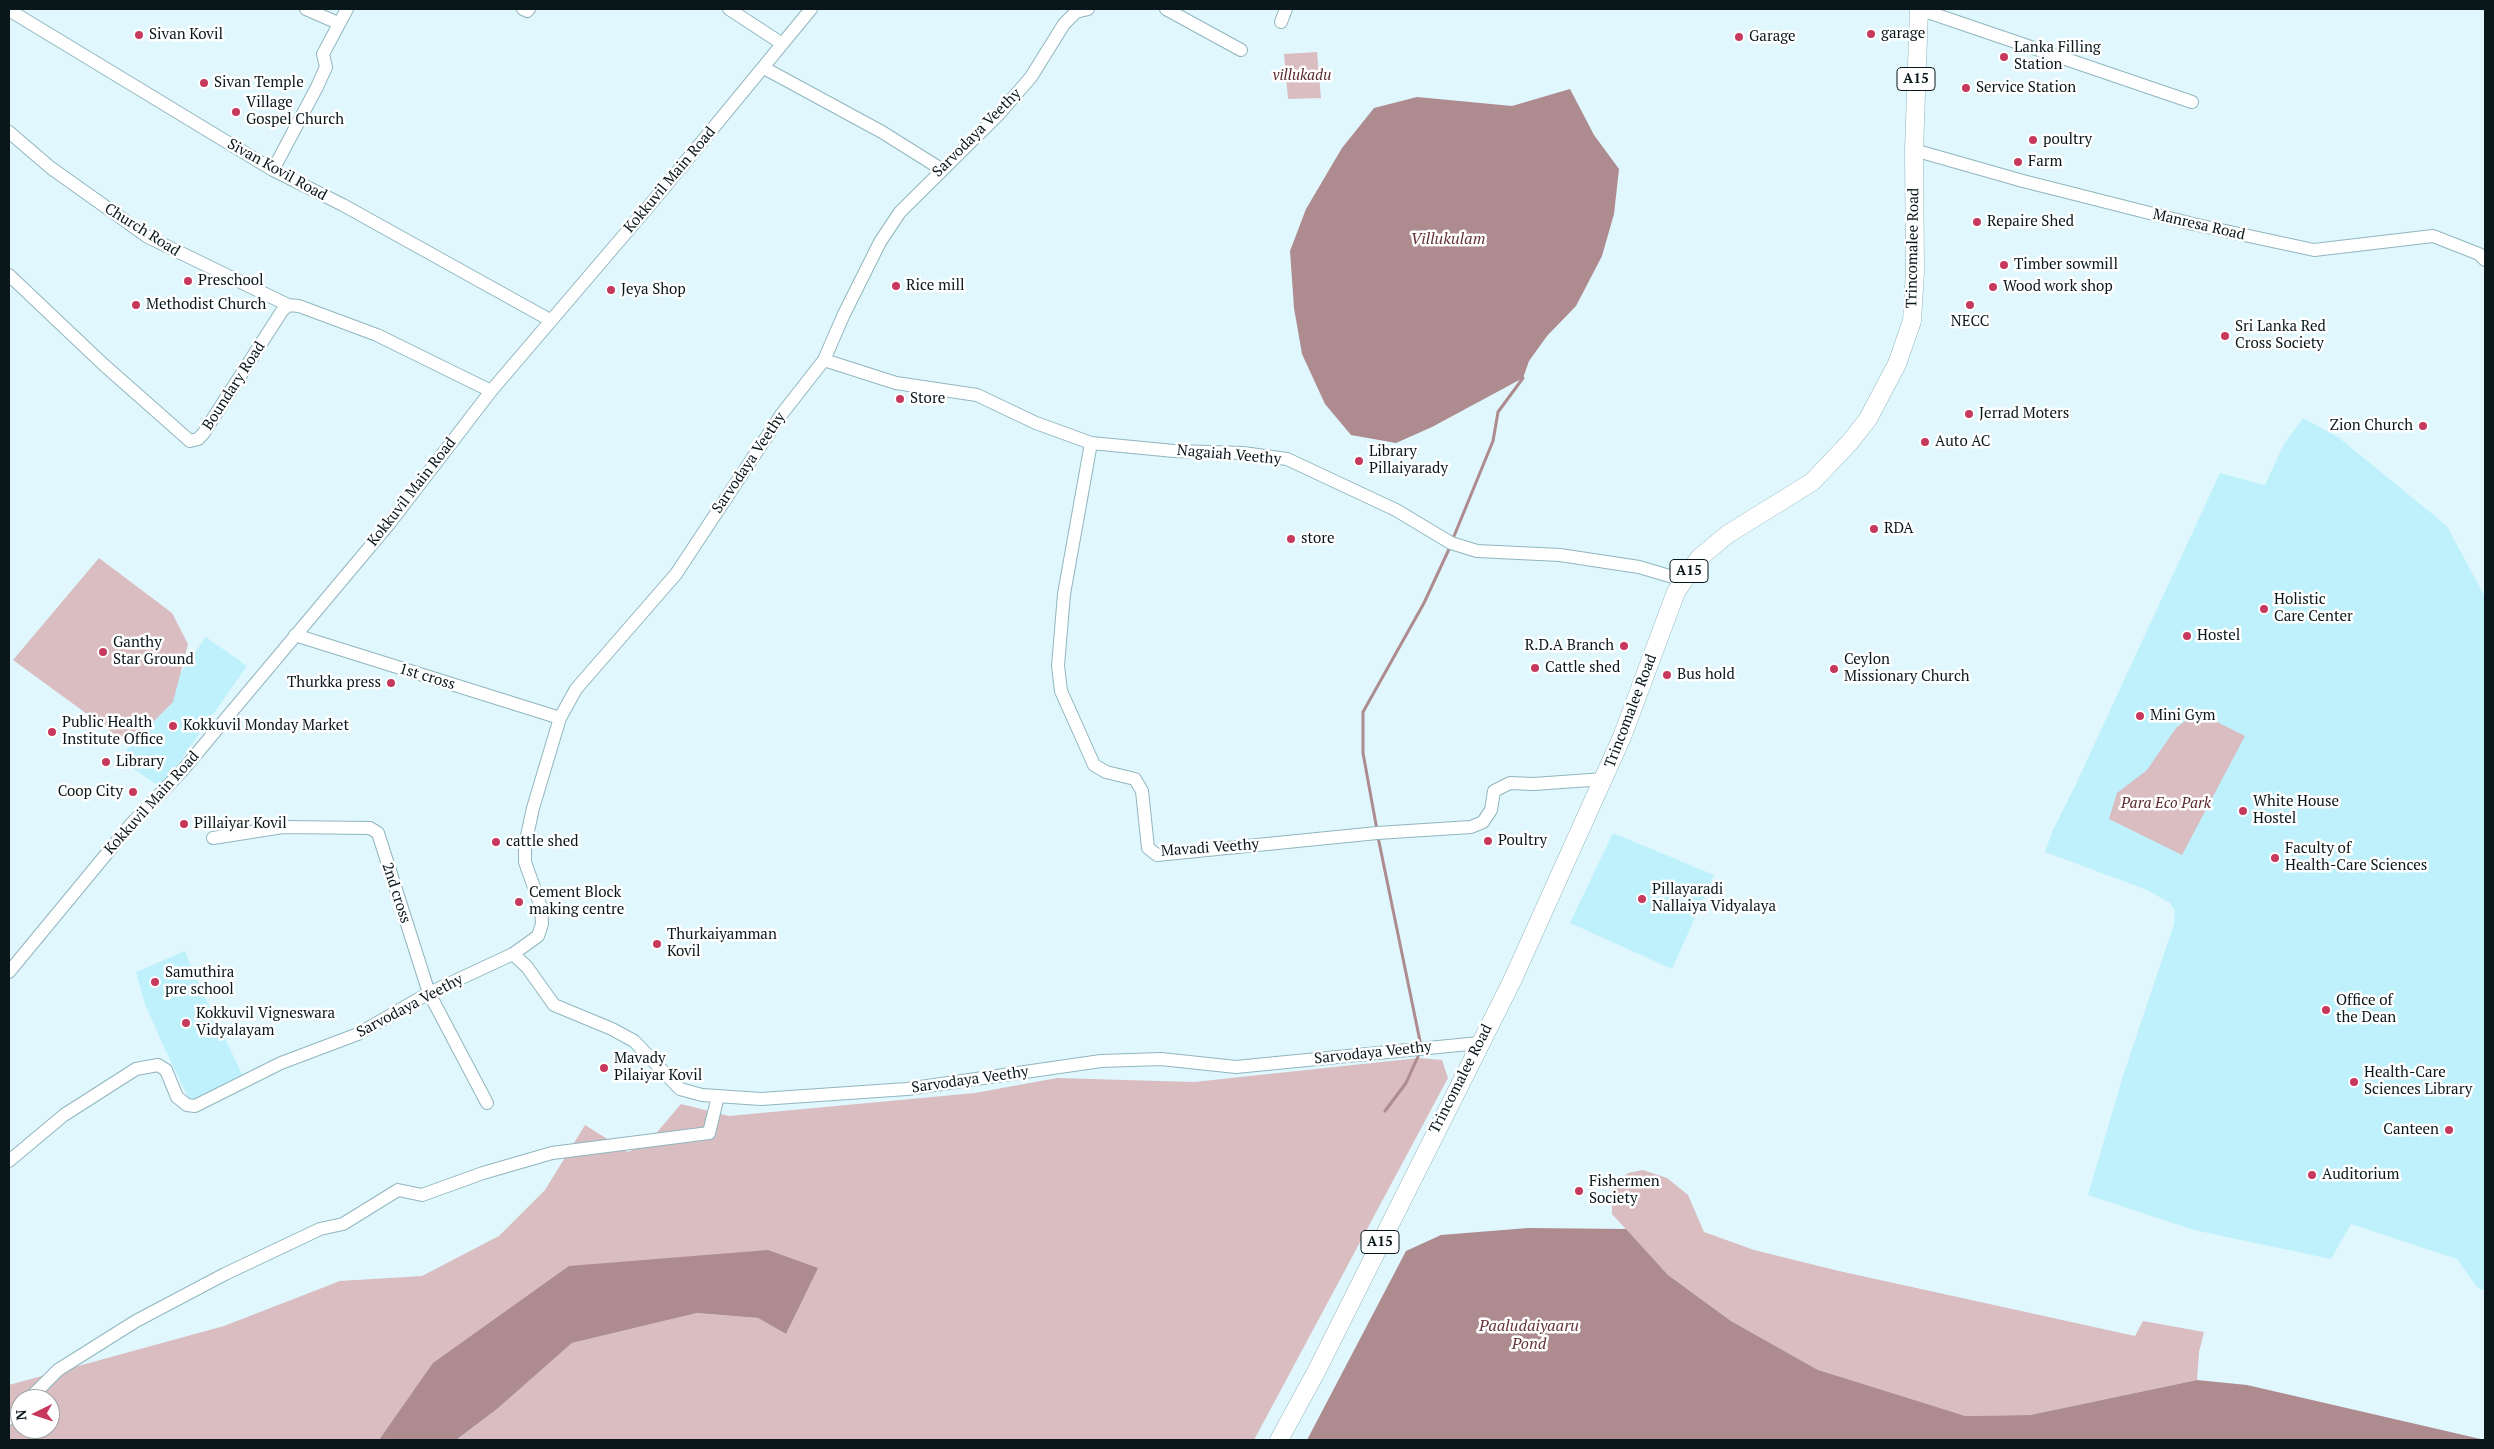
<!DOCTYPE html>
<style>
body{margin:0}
#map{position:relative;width:2494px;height:1449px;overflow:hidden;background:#e0f7fd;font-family:"PT Serif",serif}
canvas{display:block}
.frame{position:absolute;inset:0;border:10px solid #09171b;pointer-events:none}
.north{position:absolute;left:10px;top:1389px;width:50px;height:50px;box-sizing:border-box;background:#fff;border:1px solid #9da2a4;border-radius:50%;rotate:266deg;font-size:14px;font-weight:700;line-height:20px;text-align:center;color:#09171b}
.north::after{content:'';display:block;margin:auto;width:18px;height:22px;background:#c7385d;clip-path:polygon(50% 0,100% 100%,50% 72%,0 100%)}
</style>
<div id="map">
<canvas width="2494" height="1449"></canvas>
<div class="frame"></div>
<div class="north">N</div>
</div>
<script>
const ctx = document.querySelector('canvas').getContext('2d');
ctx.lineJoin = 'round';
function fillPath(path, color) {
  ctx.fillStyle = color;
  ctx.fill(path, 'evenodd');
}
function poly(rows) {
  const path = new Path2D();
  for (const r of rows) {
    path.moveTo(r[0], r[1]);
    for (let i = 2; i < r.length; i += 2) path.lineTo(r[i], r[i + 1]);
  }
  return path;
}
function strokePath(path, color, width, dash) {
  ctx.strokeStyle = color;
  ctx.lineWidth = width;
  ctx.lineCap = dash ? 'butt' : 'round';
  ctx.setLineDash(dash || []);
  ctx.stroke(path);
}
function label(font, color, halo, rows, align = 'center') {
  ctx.font = font + ' "PT Serif",serif';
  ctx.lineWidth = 5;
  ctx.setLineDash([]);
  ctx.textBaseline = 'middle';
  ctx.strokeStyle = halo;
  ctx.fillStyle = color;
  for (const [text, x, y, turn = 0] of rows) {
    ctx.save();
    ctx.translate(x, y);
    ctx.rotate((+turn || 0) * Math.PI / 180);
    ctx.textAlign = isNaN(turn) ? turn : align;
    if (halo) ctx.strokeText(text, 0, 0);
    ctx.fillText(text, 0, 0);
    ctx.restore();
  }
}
fillPath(poly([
 [2303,418,2338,437,2447,526,2485,597,2485,1291,2477,1287,2457,1259,2351,1224,2331,1259,2194,1230,2088,1195,2122,1079,2174,924,2175,911,2170,903,2147,890,2045,852,2052,832,2075,786,2220,473,2265,485,2283,446],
 [206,637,247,666,161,788,120,759],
 [1613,833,1714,875,1672,969,1570,923],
 [185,951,194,974,243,1076,190,1101,162,1043,145,1004,136,972]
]), '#bff1fd');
fillPath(poly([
 [1317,52,1321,98,1288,99,1284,54],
 [99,558,172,613,188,644,173,702,146,729,120,738,13,660],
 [2197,712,2245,736,2182,855,2109,819,2117,793,2147,770,2176,728],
 [1419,1058,1442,1060,1448,1078,1254,1440,456,1440,497,1409,572,1343,697,1313,758,1318,786,1334,817,1268,569,1266,379,1440,9,1440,9,1385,224,1326,340,1281,422,1276,499,1236,545,1190,585,1125,628,1152,647,1144,681,1104,729,1116,975,1093,1057,1078,1194,1082],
 [20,1399,50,1399,50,1429,20,1429],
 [1643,1170,1667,1178,1688,1195,1704,1232,1754,1250,1839,1271,2135,1336,2143,1321,2204,1332,2199,1352,2197,1380,2030,1415,1965,1416,1911,1402,1818,1370,1731,1321,1668,1275,1612,1214,1612,1186,1628,1173]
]), '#d9bdc0');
fillPath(poly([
 [1570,89,1594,135,1619,169,1614,214,1602,256,1576,306,1547,336,1529,361,1523,378,1432,427,1396,443,1351,435,1325,404,1302,354,1294,308,1290,251,1306,209,1342,148,1374,108,1417,97,1512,106],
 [1528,1228,1626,1229,1668,1275,1731,1321,1818,1370,1965,1416,2030,1415,2197,1380,2247,1385,2485,1440,1307,1440,1406,1251,1441,1235],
 [768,1250,818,1268,786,1334,758,1318,697,1313,572,1343,497,1409,456,1440,379,1440,433,1363,569,1266]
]), '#ad8b8f');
strokePath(poly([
 [1452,541,1493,441,1498,412,1523,378],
 [1377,830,1363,753,1363,712,1424,603,1450,547],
 [1378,837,1421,1046],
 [1385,1111,1406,1083,1420,1052]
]), '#ad8b8f', 3);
const minor = poly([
 [306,9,338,23],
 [523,9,527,11,529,9],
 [729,9,781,43],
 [1166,9,1241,50],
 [1919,9,2192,102],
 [9,10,273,170,343,205,550,320],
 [1281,22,1286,9],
 [764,68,882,132,941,169],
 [9,132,51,168,148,237,288,305],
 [1914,150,2023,181,2193,224,2314,250,2433,236,2479,254,2485,260],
 [273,170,317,87,326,67,323,54,347,9],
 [9,275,104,365,190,441,198,439,203,434,282,311,288,305,299,306,377,335,491,391],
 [824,360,896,383,977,395,1036,423,1091,443,1174,451,1243,453,1287,459,1396,510,1451,543,1477,551,1560,555,1639,567,1683,580],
 [1091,443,1064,594,1058,666,1061,691,1094,765,1106,772,1135,779,1142,791,1148,848,1157,855,1377,833,1471,827,1483,822,1491,810,1494,791,1510,783,1534,784,1604,779],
 [295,635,560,718],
 [213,838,283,827,370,828,378,833,429,993,487,1103],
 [513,954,538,936,542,924,541,907,525,862,525,845,533,808,560,718,576,689,676,574,781,415,824,360,844,314,880,242,900,212,999,114,1031,77,1064,24,1076,12,1088,9],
 [9,972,132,823,182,771,389,524,491,391,654,200,811,9],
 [9,1161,64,1115,136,1069,158,1065,166,1070,177,1097,187,1105,195,1106,281,1063,358,1034,429,993,513,954,527,967,554,1005,612,1029,634,1041,680,1089,702,1095,761,1099,907,1089,1101,1061,1161,1059,1236,1067,1479,1043],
 [29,1399,58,1370,136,1321,225,1274,320,1229,343,1224,398,1190,422,1195,483,1173,552,1153,709,1133,718,1096],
 [9,1419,20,1408]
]);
const highway = poly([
 [1279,1440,1316,1372,1512,981,1622,737,1676,592,1699,558,1728,534,1812,482,1850,442,1868,419,1897,364,1912,321,1915,271,1914,150,1919,9]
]);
strokePath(minor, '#90b6bf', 14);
strokePath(highway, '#90b6bf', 19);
strokePath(minor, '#fff', 12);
strokePath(highway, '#fff', 18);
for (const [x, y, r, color] of [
 [1871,34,5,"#c7385d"],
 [139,35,5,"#c7385d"],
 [1739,37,5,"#c7385d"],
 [2004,57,5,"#c7385d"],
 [204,83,5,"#c7385d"],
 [1966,88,5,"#c7385d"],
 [236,112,5,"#c7385d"],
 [2033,140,5,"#c7385d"],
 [2018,162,5,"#c7385d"],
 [1977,222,5,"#c7385d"],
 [2004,265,5,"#c7385d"],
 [188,281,5,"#c7385d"],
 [896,286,5,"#c7385d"],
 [1993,287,5,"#c7385d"],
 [611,290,5,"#c7385d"],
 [136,305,5,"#c7385d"],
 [1970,305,5,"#c7385d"],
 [2225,336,5,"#c7385d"],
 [900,399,5,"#c7385d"],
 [1969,414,5,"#c7385d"],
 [2423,426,5,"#c7385d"],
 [1925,442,5,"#c7385d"],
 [1359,461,5,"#c7385d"],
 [1874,529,5,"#c7385d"],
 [1291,539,5,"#c7385d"],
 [2264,609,5,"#c7385d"],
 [2187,636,5,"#c7385d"],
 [1624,646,5,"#c7385d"],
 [103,652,5,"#c7385d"],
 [1535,668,5,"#c7385d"],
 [1834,669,5,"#c7385d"],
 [1667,675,5,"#c7385d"],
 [391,683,5,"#c7385d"],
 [2140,716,5,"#c7385d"],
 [173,726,5,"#c7385d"],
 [52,732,5,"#c7385d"],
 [106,762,5,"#c7385d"],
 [133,792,5,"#c7385d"],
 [2243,811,5,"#c7385d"],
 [184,824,5,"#c7385d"],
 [1488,841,5,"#c7385d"],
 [496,842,5,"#c7385d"],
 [2275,858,5,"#c7385d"],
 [1642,899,5,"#c7385d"],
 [519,902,5,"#c7385d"],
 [657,944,5,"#c7385d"],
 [155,982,5,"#c7385d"],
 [2326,1010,5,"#c7385d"],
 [186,1023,5,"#c7385d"],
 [604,1068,5,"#c7385d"],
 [2354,1082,5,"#c7385d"],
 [2449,1130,5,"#c7385d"],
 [2312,1175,5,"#c7385d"],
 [1579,1191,5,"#c7385d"]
]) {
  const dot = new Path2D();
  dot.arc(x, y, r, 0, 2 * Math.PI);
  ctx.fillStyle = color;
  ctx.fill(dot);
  strokePath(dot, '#fff', 2);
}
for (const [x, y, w] of [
 [1916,79,38],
 [1689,571,38],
 [1380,1242,38]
]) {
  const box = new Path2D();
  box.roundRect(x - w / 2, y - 11.5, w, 23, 4);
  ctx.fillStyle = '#fff';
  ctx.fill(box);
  strokePath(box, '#09171b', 1);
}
label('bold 14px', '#09171b', null, [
 ["A15",1916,79],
 ["A15",1689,571],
 ["A15",1380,1242]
]);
label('15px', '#09171b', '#fff', [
 ["garage",1881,34],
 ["Sivan Kovil",149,35],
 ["Garage",1749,37],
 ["Lanka Filling",2014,48],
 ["Station",2014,65],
 ["Sivan Temple",214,83],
 ["Service Station",1976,88],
 ["Village",246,103],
 ["Gospel Church",246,120],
 ["poultry",2043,140],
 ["Farm",2028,162],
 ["Repaire Shed",1987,222],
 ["Timber sowmill",2014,265],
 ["Preschool",198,281],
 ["Rice mill",906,286],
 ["Wood work shop",2003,287],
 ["Jeya Shop",621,290],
 ["Methodist Church",146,305],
 ["NECC",1970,322,"center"],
 ["Sri Lanka Red",2235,327],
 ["Cross Society",2235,344],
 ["Store",910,399],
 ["Jerrad Moters",1979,414],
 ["Zion Church",2413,426,"right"],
 ["Auto AC",1935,442],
 ["Library",1369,452],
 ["Pillaiyarady",1369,469],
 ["RDA",1884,529],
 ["store",1301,539],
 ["Holistic",2274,600],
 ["Care Center",2274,617],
 ["Hostel",2197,636],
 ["Ganthy",113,643],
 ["Star Ground",113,660],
 ["R.D.A Branch",1614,646,"right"],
 ["Ceylon",1844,660],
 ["Missionary Church",1844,677],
 ["Cattle shed",1545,668],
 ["Bus hold",1677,675],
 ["Thurkka press",381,683,"right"],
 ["Mini Gym",2150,716],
 ["Public Health",62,723],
 ["Institute Office",62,740],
 ["Kokkuvil Monday Market",183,726],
 ["Library",116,762],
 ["Coop City",123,792,"right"],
 ["White House",2253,802],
 ["Hostel",2253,819],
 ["Pillaiyar Kovil",194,824],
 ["Poultry",1498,841],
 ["cattle shed",506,842],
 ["Faculty of",2285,849],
 ["Health-Care Sciences",2285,866],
 ["Pillayaradi",1652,890],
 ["Nallaiya Vidyalaya",1652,907],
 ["Cement Block",529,893],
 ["making centre",529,910],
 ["Thurkaiyamman",667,935],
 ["Kovil",667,952],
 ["Samuthira",165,973],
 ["pre school",165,990],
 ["Office of",2336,1001],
 ["the Dean",2336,1018],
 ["Kokkuvil Vigneswara",196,1014],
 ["Vidyalayam",196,1031],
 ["Mavady",614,1059],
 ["Pilaiyar Kovil",614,1076],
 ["Health-Care",2364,1073],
 ["Sciences Library",2364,1090],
 ["Canteen",2439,1130,"right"],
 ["Auditorium",2322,1175],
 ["Fishermen",1589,1182],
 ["Society",1589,1199]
], 'left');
label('italic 15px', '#5a2932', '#fff', [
 ["villukadu",1302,76],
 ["Para Eco Park",2166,804]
]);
label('15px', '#09171b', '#fff', [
 ["Sarvodaya Veethy",977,133,-45],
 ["Sivan Kovil Road",277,170,29],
 ["Kokkuvil Main Road",670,180,-50],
 ["Manresa Road",2199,225,13],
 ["Church Road",142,230,32],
 ["Trincomalee Road",1913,248,-89],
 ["Boundary Road",234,386,-57],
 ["Nagaiah Veethy",1229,455,5],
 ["Sarvodaya Veethy",749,463,-56],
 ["Kokkuvil Main Road",412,492,-52],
 ["1st cross",427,677,17],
 ["Trincomalee Road",1631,711,-69],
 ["Kokkuvil Main Road",152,803,-48],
 ["Mavadi Veethy",1210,848,-4],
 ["2nd cross",396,893,72],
 ["Sarvodaya Veethy",410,1006,-28],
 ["Sarvodaya Veethy",1373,1053,-6],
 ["Trincomalee Road",1461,1079,-63],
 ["Sarvodaya Veethy",970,1080,-8]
]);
label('italic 16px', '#65333b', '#fff', [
 ["Villukulam",1448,239],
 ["Paaludaiyaaru",1529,1326],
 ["Pond",1529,1344]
]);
</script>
